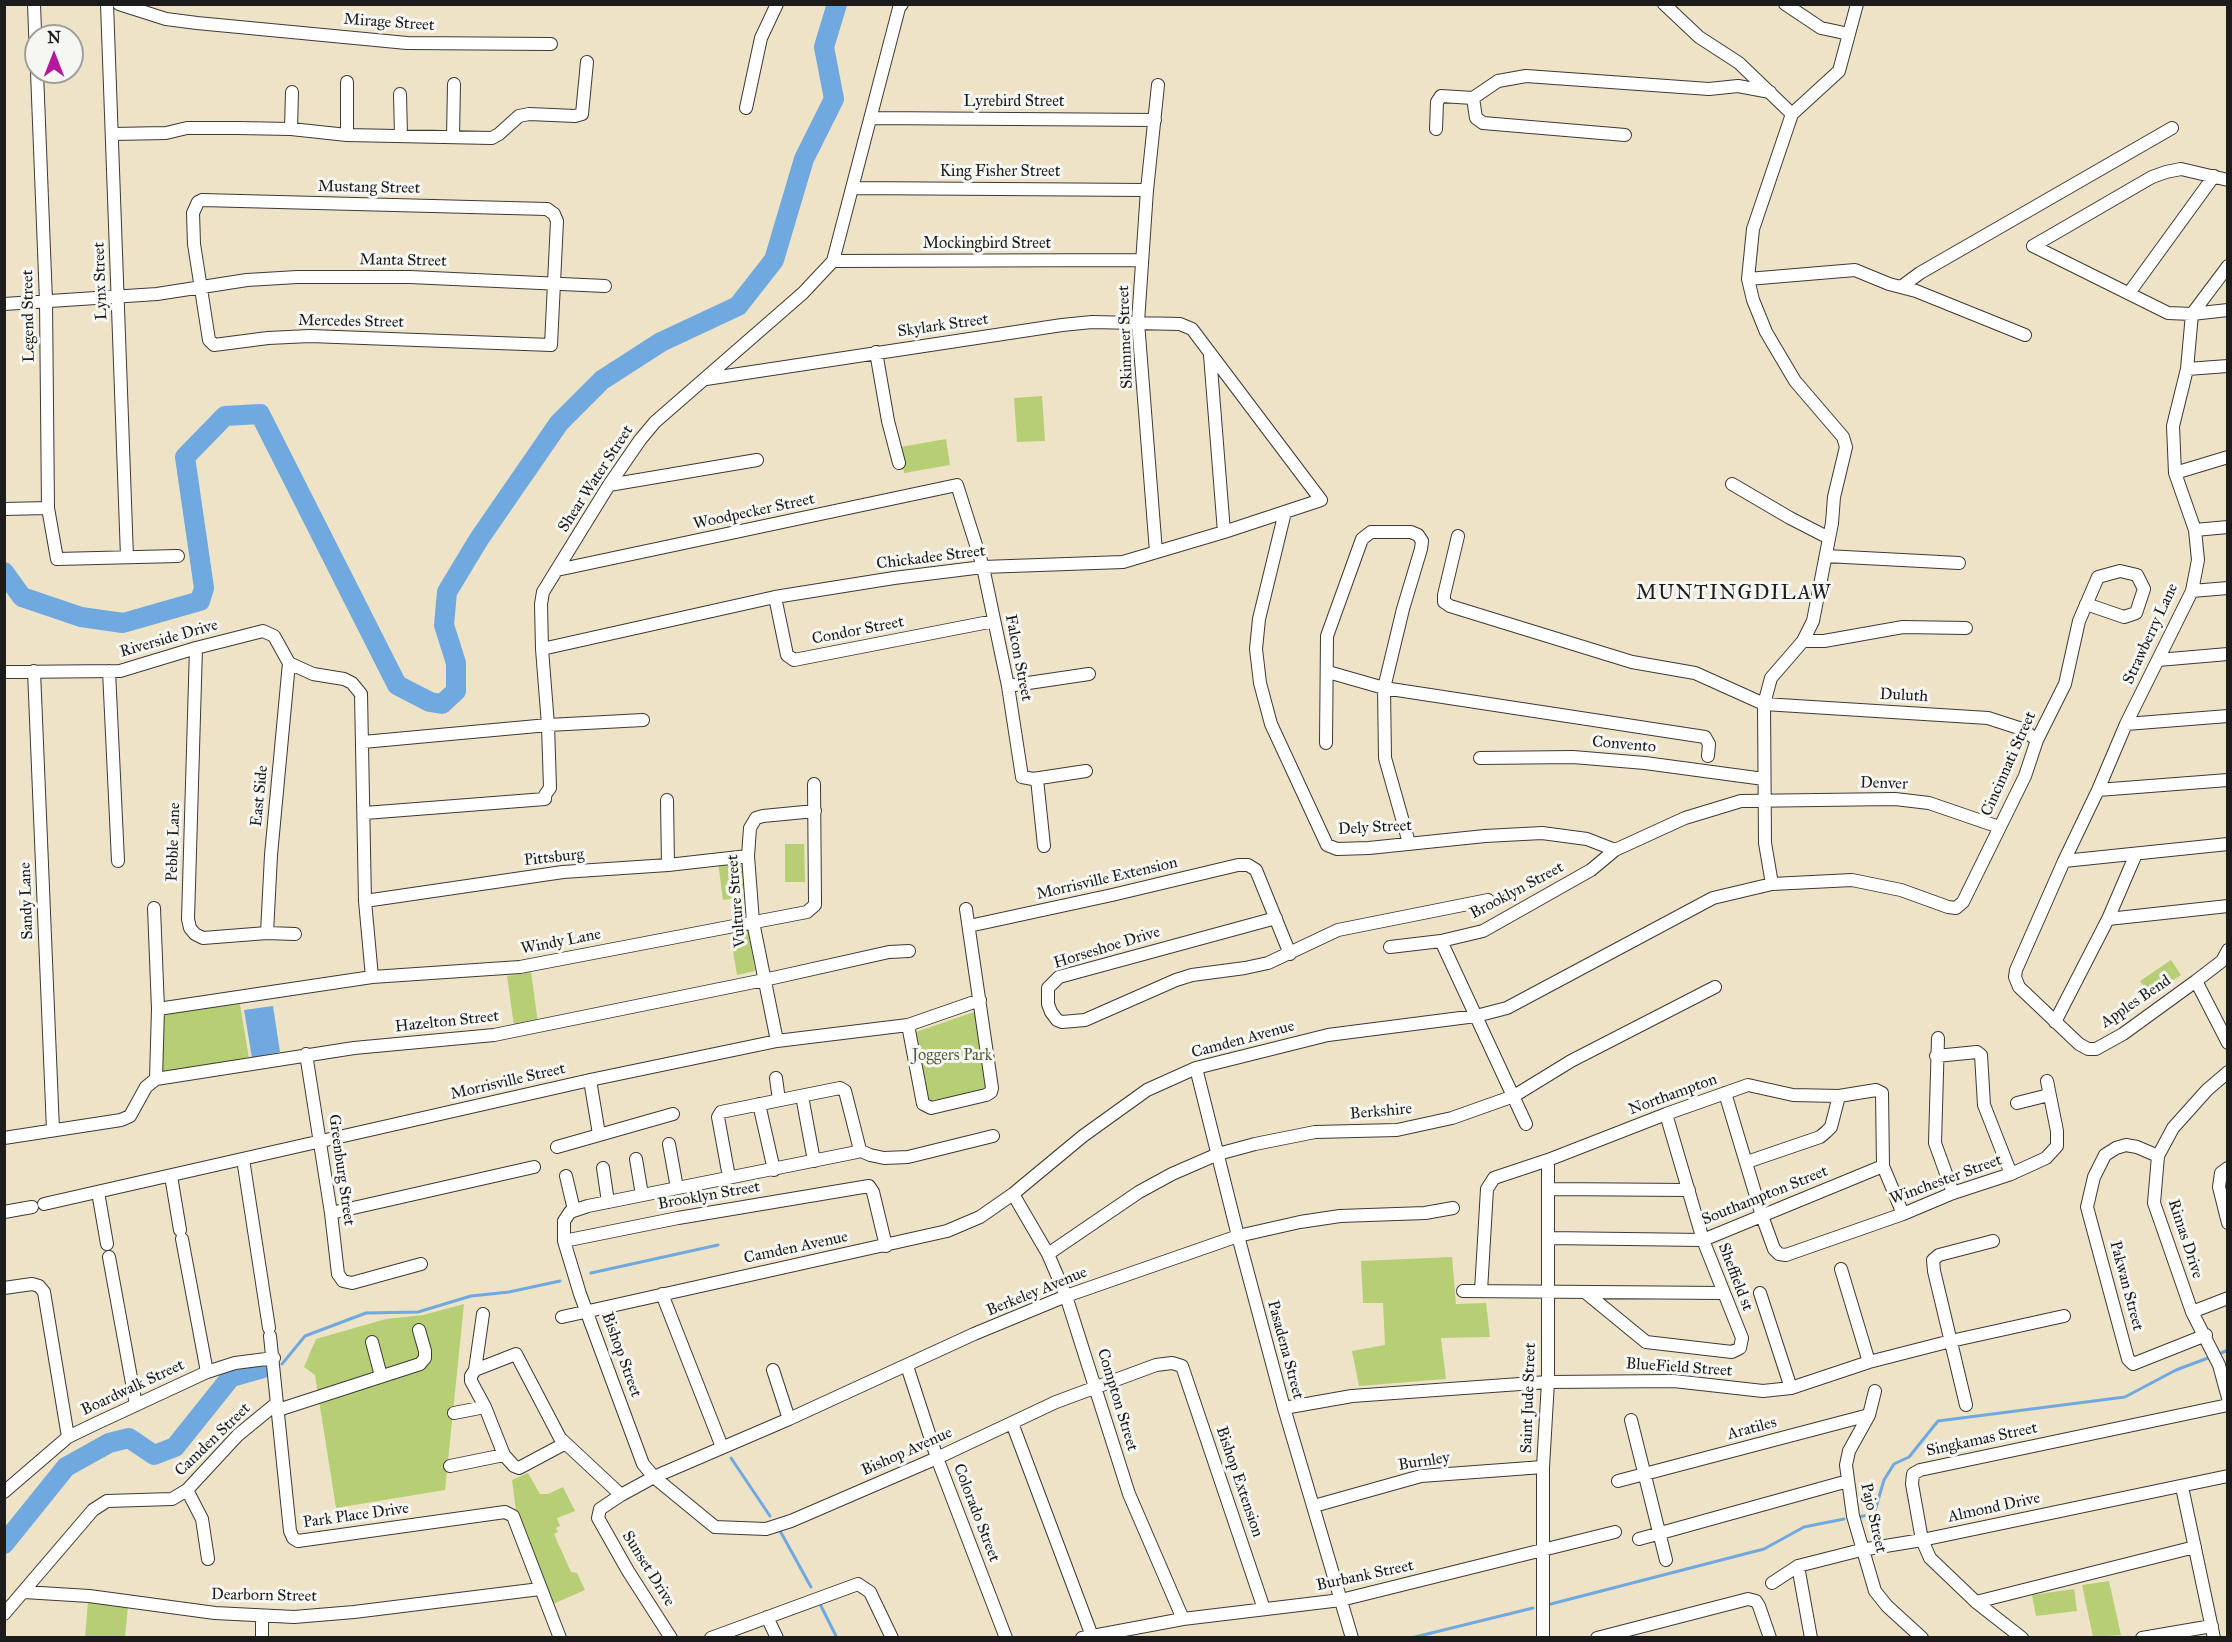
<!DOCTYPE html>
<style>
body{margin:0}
#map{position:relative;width:2232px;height:1642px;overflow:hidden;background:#eee3c7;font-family:"IM FELL Great Primer",serif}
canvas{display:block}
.frame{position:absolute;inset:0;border:6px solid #1c1c1c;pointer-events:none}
.north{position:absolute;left:24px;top:24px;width:60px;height:60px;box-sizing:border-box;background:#f6f6f2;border:2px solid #9f9f9c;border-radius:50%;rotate:0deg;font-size:16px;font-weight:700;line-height:24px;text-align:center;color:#1c1c1c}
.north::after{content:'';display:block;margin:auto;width:21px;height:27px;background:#b5179e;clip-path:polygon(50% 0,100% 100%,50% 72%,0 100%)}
</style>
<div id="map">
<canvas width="2232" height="1642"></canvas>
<div class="frame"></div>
<div class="north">N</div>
</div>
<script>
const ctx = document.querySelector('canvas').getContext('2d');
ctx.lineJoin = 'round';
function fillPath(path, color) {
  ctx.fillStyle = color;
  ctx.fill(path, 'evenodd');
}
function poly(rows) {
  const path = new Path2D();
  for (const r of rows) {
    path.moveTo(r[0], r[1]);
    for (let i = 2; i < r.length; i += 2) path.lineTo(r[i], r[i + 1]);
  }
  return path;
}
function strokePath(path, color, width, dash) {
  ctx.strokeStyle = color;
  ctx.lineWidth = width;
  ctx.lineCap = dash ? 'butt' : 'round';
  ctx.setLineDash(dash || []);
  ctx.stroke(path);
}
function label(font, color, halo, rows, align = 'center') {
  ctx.font = font + ' "IM FELL Great Primer",serif';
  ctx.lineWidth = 6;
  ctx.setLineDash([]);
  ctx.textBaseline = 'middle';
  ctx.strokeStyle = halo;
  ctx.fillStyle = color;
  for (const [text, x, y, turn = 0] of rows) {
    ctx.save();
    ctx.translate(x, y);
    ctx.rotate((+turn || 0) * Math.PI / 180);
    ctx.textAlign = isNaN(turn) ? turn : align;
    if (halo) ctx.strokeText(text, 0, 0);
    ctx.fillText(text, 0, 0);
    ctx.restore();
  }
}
fillPath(poly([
 [1042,396,1045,441,1017,442,1014,398],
 [946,439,950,465,904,473,900,447],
 [785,844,804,844,805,882,785,882],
 [742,860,745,889,735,890,736,898,723,900,718,862],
 [748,928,755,971,737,975,730,933],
 [2171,960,2181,975,2150,995,2140,981],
 [531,972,538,1023,514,1026,507,976],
 [240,1004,249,1059,162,1073,164,1014],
 [977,1011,987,1089,929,1101,916,1032],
 [1452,1257,1456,1304,1486,1303,1490,1337,1441,1338,1446,1379,1359,1386,1352,1351,1385,1345,1383,1303,1363,1303,1361,1261],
 [464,1304,445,1490,336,1508,315,1375,304,1367,316,1339,386,1319,423,1315],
 [528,1473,540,1494,548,1494,563,1487,575,1511,557,1518,560,1526,556,1528,558,1532,554,1534,571,1572,577,1573,585,1590,553,1604,516,1511,512,1480],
 [2109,1581,2121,1635,2093,1637,2082,1585],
 [2074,1589,2077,1611,2036,1616,2032,1595],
 [88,1601,128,1606,125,1637,85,1638]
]), '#b6cf74');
fillPath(poly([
 [273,1006,280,1052,252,1058,244,1010]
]), '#6fa9df');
strokePath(poly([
 [591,1273,718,1245],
 [2221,1353,2228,1350],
 [282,1364,305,1336,366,1313,418,1312,471,1296,509,1292,560,1281],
 [731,1458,770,1516],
 [1858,1517,1874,1514,1884,1480,1894,1464,1909,1457,1938,1421,2125,1397,2176,1370,2208,1358],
 [779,1529,811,1587],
 [1547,1605,1764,1549,1804,1527,1844,1519],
 [821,1606,837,1638],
 [1411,1638,1533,1608]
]), '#6fa9df', 3);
strokePath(poly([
 [4,572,22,597,81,617,123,623,200,601,204,588,185,457,225,416,260,414,397,685,430,702,442,704,456,691,456,663,444,625,447,592,479,539,559,423,602,380,661,342,738,306,774,260,804,159,834,99,824,47,837,4],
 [4,1544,66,1467,109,1443,129,1438,154,1455,175,1447,231,1377,263,1368]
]), '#6fa9df', 20);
const minor = poly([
 [34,4,36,57],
 [107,4,127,557],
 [119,4,166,19,197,23,407,43,551,44],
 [1664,4,1699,37,1739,63,1792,114,1753,229,1748,279,1753,300,1766,332,1795,381,1843,437,1846,447,1834,497,1832,523,1813,621,1803,641,1771,678,1764,704,1765,843,1772,884],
 [1785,4,1821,28,1849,34],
 [37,72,46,301,48,508,57,559,178,556],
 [347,82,347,135],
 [400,94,401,136],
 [1473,98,1476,118,1483,123,1625,135],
 [746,108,761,38,777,4],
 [1792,114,1839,71,1857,4],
 [872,118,1155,120],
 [291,129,292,92],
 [1436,129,1437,102,1441,96,1473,98,1498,81,1526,76,1709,89,1738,86,1770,92],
 [112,134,166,133,187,128,238,128,291,129,347,135,492,138,499,134,519,116,529,114,575,116,582,114,587,62],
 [453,137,454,84],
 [853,188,1147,190],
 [202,200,547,209,554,214,557,221,551,345,310,336,268,338,214,345,209,340,194,244,193,213,198,202,202,200],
 [2033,246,2152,177,2166,172,2181,169,2228,180],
 [2033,246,2168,313,2192,314,2228,310],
 [833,261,1141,260],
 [2228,266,2192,314,2187,369,2173,426,2175,473,2195,530,2198,560,2192,591,2126,724,2098,790,2064,861,2016,970,2015,977,2019,987,2079,1044,2088,1049,2096,1049,2123,1034,2196,981,2222,961,2228,950],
 [1748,279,1855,270,1889,284,1916,291,2025,335],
 [1901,287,1920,273,2172,128],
 [2129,293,2214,176],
 [4,304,157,294,247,280,297,277,410,277,605,286],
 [876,352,888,421,899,463],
 [1210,355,1224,532],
 [2187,369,2228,366],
 [2175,473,2228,457],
 [1732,484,1790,518,1829,538],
 [609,485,757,460],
 [4,509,48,508],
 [1285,512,1259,619,1256,649,1260,683,1271,724,1327,845,1337,849,1369,848,1485,836,1542,833,1587,839,1615,850],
 [2195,530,2228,527],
 [1458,536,1444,595,1444,602,1450,606,1632,662,1695,673,1764,704,1988,718,2022,729,2037,740],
 [1156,552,1138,322,1147,190,1158,85],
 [1826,556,1959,563],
 [557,570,957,485,983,567,1008,686,1022,777,1033,779,1086,771],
 [2192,591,2228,588],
 [775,597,787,655,794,660,994,621],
 [1803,641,1824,641,1903,627,1966,628],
 [196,648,188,919,190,928,195,934,203,938,267,933,295,934],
 [542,649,775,597,894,578,983,567,1123,562,1224,532,1321,500,1192,329,1180,324,1092,322,1062,325,706,379],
 [2158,660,2228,654],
 [289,663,313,674,344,679,352,683,361,694,365,901,372,977],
 [34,671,53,1130],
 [109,671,118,861],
 [4,672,120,671,196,648,263,631,274,636,289,663],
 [1328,672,1384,688,1705,737,1709,744,1708,756],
 [1008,686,1089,674],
 [2126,724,2228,716],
 [363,742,548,725,643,720],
 [1326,743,1327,636,1362,539,1371,532,1411,532,1418,535,1422,541,1421,549,1403,609,1384,688,1385,758,1409,843],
 [1480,758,1573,757,1645,763,1764,779],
 [1037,779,1044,846],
 [2098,790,2228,780],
 [667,800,668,865],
 [365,813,545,799,545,795,550,788,548,725,542,649,541,604,543,592,609,485,640,440,655,422,803,293,833,261,899,8,902,4],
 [2064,861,2228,844],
 [365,901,563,872,668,865,748,856],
 [154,908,158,1009,156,1079],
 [1276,918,1059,977,1048,988,1048,1004,1051,1012,1057,1020,1062,1022,1085,1020,1176,980,1192,975,1245,968,1268,963,1338,930,1488,900],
 [2108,919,2228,906],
 [969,926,1112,895,1238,865,1248,865,1256,870,1290,954],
 [267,933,271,855,289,663],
 [1441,941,1526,1124],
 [1390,947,1441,941,1483,931,1591,870,1615,850,1685,818,1741,801,1895,799,1929,803,1999,827],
 [2196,981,2228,1043],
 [158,1009,372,977,520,967,807,912,815,905,815,901,814,784],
 [2055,1022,2108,919,2136,854],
 [908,1025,923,1104,931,1108,986,1095,991,1092,992,1088,966,909],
 [1938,1038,1935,1143,1953,1193],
 [777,1041,753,922,748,856,750,828,756,818,763,816,815,811],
 [306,1054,331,1213,338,1274,343,1281,352,1283,421,1264],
 [1936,1056,1977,1052,1981,1055,1984,1105,2011,1174],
 [1196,1068,1238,1236,1284,1408,1352,1638],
 [2228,1072,2207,1090,2173,1128,2158,1156,2154,1203,2192,1312,2219,1365,2228,1398],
 [776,1078,779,1100],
 [590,1080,599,1134],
 [1725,1093,1762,1216,1774,1249,1779,1254,1786,1255,1903,1214,1953,1193,2011,1174,2046,1158,2057,1146,2057,1131,2047,1081],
 [802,1096,814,1161],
 [2017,1103,2049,1095],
 [759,1104,774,1170],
 [4,1138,121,1120,130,1116,146,1087,156,1079,354,1048,494,1035,764,980,889,952,909,951],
 [669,1144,677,1188],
 [557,1147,673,1114],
 [859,1150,870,1155,884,1158,908,1157,993,1136],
 [2158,1156,2137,1147,2126,1145,2116,1148,2105,1155,2094,1177,2087,1207,2128,1359,2133,1364,2206,1335],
 [243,1159,269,1328],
 [636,1159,642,1195],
 [1747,1162,1820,1137,1826,1132,1831,1127,1839,1096],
 [603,1168,608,1202],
 [2228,1168,2221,1173,2219,1187,2228,1223],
 [171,1176,180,1230],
 [566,1176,574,1210],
 [729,1177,718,1117,721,1112,840,1088,845,1091,859,1146,857,1152,588,1206,570,1212,564,1221,564,1241,580,1294,643,1464,654,1477,715,1527,766,1529,791,1521,937,1458,1056,1402,1156,1365,1172,1363,1182,1366,1264,1609],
 [1548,1189,1689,1190],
 [98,1192,107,1244],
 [1013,1194,1048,1254,1066,1296,1129,1494,1183,1619],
 [44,1204,590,1080,777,1041,908,1025,980,1000],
 [4,1212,32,1207],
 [331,1213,534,1167],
 [1548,1238,1703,1240,1883,1166],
 [182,1239,207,1372],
 [564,1241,678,1218,869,1186,873,1192,886,1246],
 [1048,1254,1139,1192,1172,1174,1218,1154,1255,1144,1315,1132,1397,1130,1452,1118,1514,1096,1571,1061,1715,987],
 [109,1257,136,1405],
 [1841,1269,1869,1362],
 [4,1288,32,1284,39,1286,44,1292,68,1437],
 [1463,1291,1723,1293],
 [1481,1291,1487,1189,1494,1178,1548,1160,1666,1114,1748,1085,1793,1095,1839,1096,1876,1090,1882,1093,1883,1166,1903,1214],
 [1585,1292,1646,1342,1732,1352,1740,1348,1742,1338,1703,1240,1666,1114],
 [1760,1293,1791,1388],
 [662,1294,722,1447],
 [2192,1312,2228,1298],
 [562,1317,947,1231,980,1217,1013,1194,1083,1136,1147,1090,1196,1068,1328,1035,1476,1016,1507,1008,1713,898,1772,884,1852,880,1901,890,1948,907,1956,908,1963,902,2025,776,2037,740,2065,684,2079,621,2098,577,2120,571,2137,575,2144,589,2136,613,2124,617,2086,604],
 [270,1336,290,1531,293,1538,298,1541,505,1512,513,1516,560,1638],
 [372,1342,381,1376],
 [907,1366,937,1458,1006,1638],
 [475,1370,483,1314],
 [773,1370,789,1419],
 [1875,1391,1869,1415,1849,1451,1846,1465,1853,1516,1875,1591,1887,1606,1922,1638],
 [1966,1405,1934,1271,1933,1260,1939,1255,1993,1241],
 [1284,1408,1352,1396,1548,1382,1674,1381,1763,1391,1791,1388,1869,1362,1951,1341,2064,1316],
 [278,1410,420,1364,425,1358,425,1351,419,1330],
 [454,1413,485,1407],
 [1631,1420,1666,1560],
 [1012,1423,1092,1636],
 [564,1444,519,1468,514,1466,504,1455,485,1407,471,1381,471,1376,475,1370,516,1354,560,1438,621,1495],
 [450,1466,504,1455],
 [1618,1481,1869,1415],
 [2182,1487,2214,1638],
 [187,1490,202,1519,208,1559],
 [4,1492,68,1437,97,1423,207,1372,235,1363,274,1358],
 [1314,1506,1421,1476,1543,1467],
 [1639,1539,1848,1481],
 [1798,1566,1811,1638],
 [1772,1583,1798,1566,1861,1550,1922,1540,2228,1476],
 [24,1592,89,1596,215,1613,294,1617,354,1612,540,1589],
 [1976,1602,2195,1547],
 [4,1614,93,1510,107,1501,172,1499,187,1490,238,1435,277,1403],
 [262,1616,262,1638],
 [767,1617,777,1638],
 [671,1638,628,1571,598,1518,600,1509,621,1495,654,1477,789,1419,974,1334,1066,1296,1238,1236,1300,1222,1340,1216,1425,1213,1453,1208],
 [711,1638,858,1584,870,1592,892,1638],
 [1082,1638,1183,1619,1341,1600,1615,1532],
 [1543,1638,1543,1467,1548,1382,1548,1160],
 [1597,1638,1748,1599,1756,1601,1759,1606,1770,1638],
 [2022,1638,1976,1602,1930,1558,1922,1540,1912,1484,1913,1474,1920,1470,2228,1405],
 [2142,1638,2212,1626]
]);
strokePath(minor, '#3c3a36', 14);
strokePath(minor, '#fff', 12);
label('16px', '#1c1c1c', '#f6f6f2', [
 ["Mirage Street",389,23,4],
 ["Lyrebird Street",1014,102],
 ["King Fisher Street",1000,172],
 ["Mustang Street",369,188,1],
 ["Mockingbird Street",987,244],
 ["Manta Street",403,261,1],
 ["Lynx Street",101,281,-92],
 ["Legend Street",29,316,-91],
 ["Mercedes Street",351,322,1],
 ["Skylark Street",943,326,-8],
 ["Skimmer Street",1126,337,-92],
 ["Shear Water Street",596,479,-57],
 ["Woodpecker Street",754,512,-12],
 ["Chickadee Street",931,558,-7],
 ["Condor Street",858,631,-11],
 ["Strawberry Lane",2151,634,-65],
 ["Riverside Drive",169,639,-16],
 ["Falcon Street",1018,658,79],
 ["Duluth",1904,696,3],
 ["Convento",1624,745,5],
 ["Cincinnati Street",2009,764,-66],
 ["Denver",1884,784,2],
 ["East Side",260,796,-84],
 ["Dely Street",1375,828,-3],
 ["Pebble Lane",174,842,-88],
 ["Pittsburg",554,858,-6],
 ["Morrisville Extension",1107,879,-13],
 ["Brooklyn Street",1517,891,-28],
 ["Sandy Lane",27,901,-92],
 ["Vulture Street",737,901,-95],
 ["Windy Lane",561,942,-11],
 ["Horseshoe Drive",1107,948,-17],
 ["Apples Bend",2136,1002,-34],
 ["Hazelton Street",447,1022,-6],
 ["Camden Avenue",1243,1040,-15],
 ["Morrisville Street",508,1082,-13],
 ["Northampton",1673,1095,-20],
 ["Berkshire",1381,1112,-5],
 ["Greenburg Street",341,1170,82],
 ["Winchester Street",1946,1180,-20],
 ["Brooklyn Street",709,1196,-10],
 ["Southampton Street",1765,1196,-22],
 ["Rimas Drive",2185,1239,72],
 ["Camden Avenue",796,1248,-12],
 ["Sheffield st",1735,1277,69],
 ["Pakwan Street",2126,1286,75],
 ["Berkeley Avenue",1037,1292,-22],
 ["Pasadena Street",1285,1350,75],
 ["Bishop Street",621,1355,70],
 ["BlueField Street",1679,1368,4],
 ["Boardwalk Street",133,1388,-25],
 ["Saint Jude Street",1529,1398,-88],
 ["Compton Street",1117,1400,73],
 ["Aratiles",1752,1429,-15],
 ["Camden Street",213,1440,-44],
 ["Singkamas Street",1982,1440,-12],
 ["Bishop Avenue",907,1452,-24],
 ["Burnley",1424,1462,-9],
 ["Bishop Extension",1239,1482,71],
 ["Almond Drive",1994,1508,-12],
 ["Colorado Street",976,1513,69],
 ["Park Place Drive",356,1516,-8],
 ["Pajo Street",1873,1518,77],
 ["Sunset Drive",648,1569,58],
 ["Burbank Street",1365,1576,-12],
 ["Dearborn Street",264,1596,1]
]);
label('16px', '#525b3b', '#f6f6f2', [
 ["Joggers Park",952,1056]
]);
ctx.letterSpacing = '1.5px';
label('20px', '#1c1c1c', '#f6f6f2', [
 ["MUNTINGDILAW",1734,594]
]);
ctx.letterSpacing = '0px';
</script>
